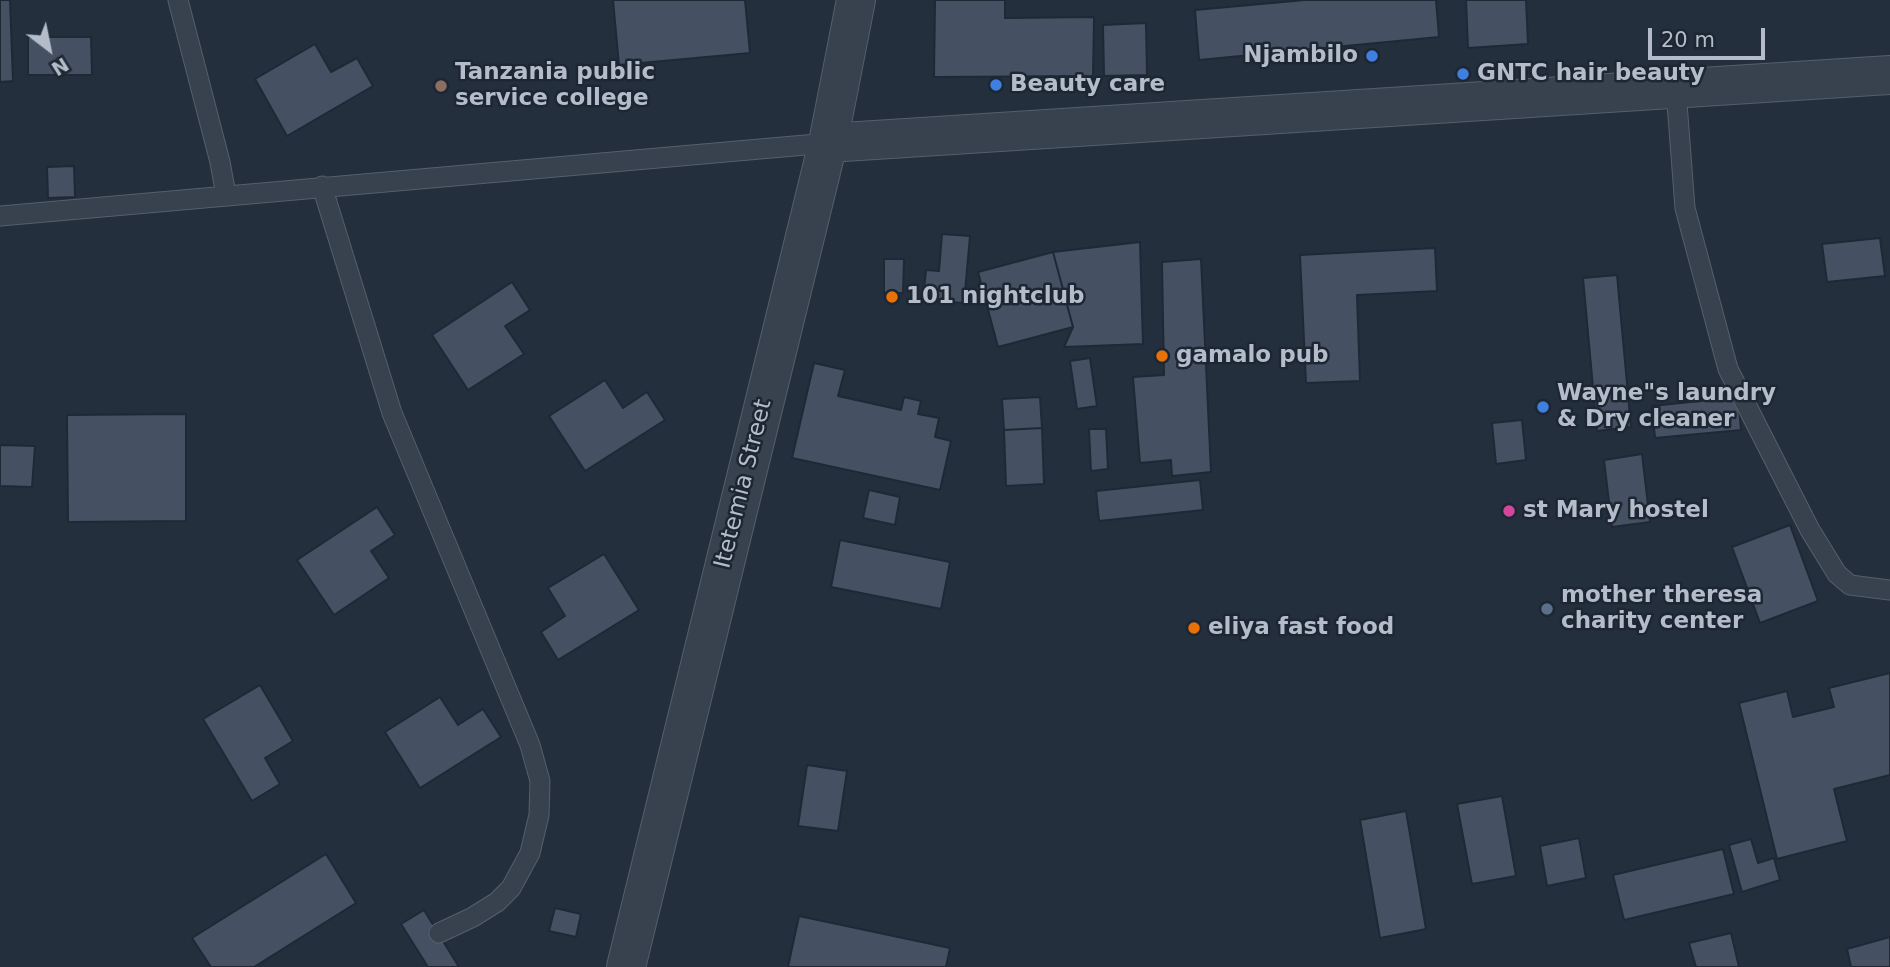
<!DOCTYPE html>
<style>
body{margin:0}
#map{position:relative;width:1890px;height:967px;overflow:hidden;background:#242f3e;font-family:"DejaVu Sans",sans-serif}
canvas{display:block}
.north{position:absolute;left:14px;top:14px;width:70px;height:70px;-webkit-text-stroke:5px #1d2633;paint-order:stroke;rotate:148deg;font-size:19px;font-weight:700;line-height:28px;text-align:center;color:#b4bcc9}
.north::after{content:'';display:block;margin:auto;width:24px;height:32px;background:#b4bcc9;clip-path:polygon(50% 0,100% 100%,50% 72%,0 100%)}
.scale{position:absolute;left:1648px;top:28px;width:117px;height:32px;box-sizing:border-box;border:4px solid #b4bcc9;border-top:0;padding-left:9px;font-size:21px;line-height:24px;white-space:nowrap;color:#b4bcc9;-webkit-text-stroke:5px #1d2633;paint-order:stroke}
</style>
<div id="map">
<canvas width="1890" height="967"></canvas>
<div class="north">N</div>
<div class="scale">20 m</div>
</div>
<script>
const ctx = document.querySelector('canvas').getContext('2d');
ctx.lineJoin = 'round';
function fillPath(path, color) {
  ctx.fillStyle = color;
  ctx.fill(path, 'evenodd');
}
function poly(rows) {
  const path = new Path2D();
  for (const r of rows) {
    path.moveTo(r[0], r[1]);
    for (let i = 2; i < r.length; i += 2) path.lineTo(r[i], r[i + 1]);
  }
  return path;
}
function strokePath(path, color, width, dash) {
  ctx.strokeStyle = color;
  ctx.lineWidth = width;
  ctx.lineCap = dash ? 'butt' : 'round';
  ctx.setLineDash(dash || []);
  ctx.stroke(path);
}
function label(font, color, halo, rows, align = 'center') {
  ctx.font = font + ' "DejaVu Sans",sans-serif';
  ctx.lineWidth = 5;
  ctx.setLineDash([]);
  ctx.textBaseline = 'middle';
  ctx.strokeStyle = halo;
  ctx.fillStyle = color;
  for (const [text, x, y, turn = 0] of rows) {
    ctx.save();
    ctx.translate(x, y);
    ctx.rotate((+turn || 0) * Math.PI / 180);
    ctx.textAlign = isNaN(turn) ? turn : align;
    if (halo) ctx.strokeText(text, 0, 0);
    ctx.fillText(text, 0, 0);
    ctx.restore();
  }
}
const building = poly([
 [0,0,10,0,13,81,0,82,0,0],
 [613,0,745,0,750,53,619,65,613,0],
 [935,0,1005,0,1005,18,1094,17,1093,76,934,77,935,0],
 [1305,0,1436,0,1439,37,1199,60,1195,10,1305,0],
 [1466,0,1526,0,1528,44,1468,48,1466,0],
 [1146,23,1147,75,1104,76,1103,25,1146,23],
 [28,37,91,37,92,75,28,75,28,37],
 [315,44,331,72,357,58,373,86,287,136,255,79,315,44],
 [74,166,75,197,48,198,47,167,74,166],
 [942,234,970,236,964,303,923,300,926,270,939,271,942,234],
 [1880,238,1885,276,1827,282,1822,244,1880,238],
 [1140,242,1143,344,1064,347,1073,327,1053,252,1140,242],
 [1435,248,1437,291,1357,295,1360,381,1306,383,1300,255,1435,248],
 [1053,252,1073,327,998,347,978,272,1053,252],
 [884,259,904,259,903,293,884,293,884,259],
 [1201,259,1211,472,1172,476,1171,460,1140,463,1133,377,1164,375,1162,262,1201,259],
 [1617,275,1631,427,1597,431,1583,278,1617,275],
 [512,282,530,310,505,326,524,354,468,390,432,335,512,282],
 [1090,358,1097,406,1077,409,1070,361,1090,358],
 [814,363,845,370,838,396,901,410,904,397,921,401,918,414,939,418,935,437,951,441,940,490,792,458,814,363],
 [605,380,623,408,647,392,665,420,585,471,549,416,605,380],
 [1040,397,1042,428,1004,430,1002,399,1040,397],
 [1738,397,1741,430,1655,438,1652,406,1738,397],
 [186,414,186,521,68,522,67,415,186,414],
 [1522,420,1526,460,1496,464,1492,423,1522,420],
 [1042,428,1044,484,1006,486,1004,430,1042,428],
 [1089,429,1106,429,1108,469,1091,471,1089,429],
 [0,445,35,446,32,487,0,486,0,445],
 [1642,454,1650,522,1612,527,1604,460,1642,454],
 [1200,480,1203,510,1099,521,1096,491,1200,480],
 [869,490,900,497,895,525,863,518,869,490],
 [377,507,395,535,371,551,389,578,334,615,297,560,377,507],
 [1790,525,1818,601,1760,623,1732,547,1790,525],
 [840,540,950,562,941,609,831,587,840,540],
 [604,554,639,610,558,660,541,632,565,616,548,588,604,554],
 [1890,673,1890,775,1834,789,1847,841,1777,859,1739,703,1787,691,1793,717,1834,707,1829,688,1890,673],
 [260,685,293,741,265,758,280,784,252,801,203,719,260,685],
 [440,697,458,725,483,709,501,737,420,788,385,732,440,697],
 [807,765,847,771,838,831,798,826,807,765],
 [1502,796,1516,876,1472,884,1457,804,1502,796],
 [1406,811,1426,929,1380,938,1360,820,1406,811],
 [1579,838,1586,878,1547,886,1540,846,1579,838],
 [1751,839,1758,863,1774,858,1780,880,1742,892,1729,845,1751,839],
 [1723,849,1734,894,1624,920,1613,875,1723,849],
 [326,854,356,903,254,967,211,967,192,938,326,854],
 [555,908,581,914,576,937,549,931,555,908],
 [424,910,459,967,428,967,401,924,424,910],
 [799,916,950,948,946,967,788,967,799,916],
 [1731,933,1739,967,1696,967,1689,943,1731,933],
 [1890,937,1890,967,1851,967,1847,949,1890,937]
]);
fillPath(building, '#455162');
strokePath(building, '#1f2835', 2);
const service = poly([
 [178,0,220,162,226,195],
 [1676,90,1685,208,1728,369,1810,530,1837,574,1850,585,1890,590],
 [322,186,392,413,530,745,540,781,539,815,530,853,511,888,497,902,473,917,439,933],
 [0,216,828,143]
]);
const minor = poly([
 [828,143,1890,75],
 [626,967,828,143,856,0]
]);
strokePath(service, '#565f6c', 21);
strokePath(minor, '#565f6c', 40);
strokePath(service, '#38414e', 19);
strokePath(minor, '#38414e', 38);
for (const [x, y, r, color] of [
 [1372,56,7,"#3f7fe0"],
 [1463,74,7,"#3f7fe0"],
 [996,85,7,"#3f7fe0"],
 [441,86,7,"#8d6e63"],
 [892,297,7,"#e8710a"],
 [1162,356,7,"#e8710a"],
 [1543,407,7,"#3f7fe0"],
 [1509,511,7,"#d1479c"],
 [1547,609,7,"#5c6f8a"],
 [1194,628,7,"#e8710a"]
]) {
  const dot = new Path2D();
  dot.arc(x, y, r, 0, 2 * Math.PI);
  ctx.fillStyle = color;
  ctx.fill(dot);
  strokePath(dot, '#1d2633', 2.5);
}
label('bold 23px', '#b4bcc9', '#1d2633', [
 ["Njambilo",1358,56,"right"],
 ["Tanzania public",455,73],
 ["service college",455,99],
 ["GNTC hair beauty",1477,74],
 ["Beauty care",1010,85],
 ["101 nightclub",906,297],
 ["gamalo pub",1176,356],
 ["Wayne\"s laundry",1557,394],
 ["& Dry cleaner",1557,420],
 ["st Mary hostel",1523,511],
 ["mother theresa",1561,596],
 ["charity center",1561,622],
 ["eliya fast food",1208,628]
], 'left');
label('23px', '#b4bcc9', '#1d2633', [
 ["Itetemia Street",744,484,-76]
]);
</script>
